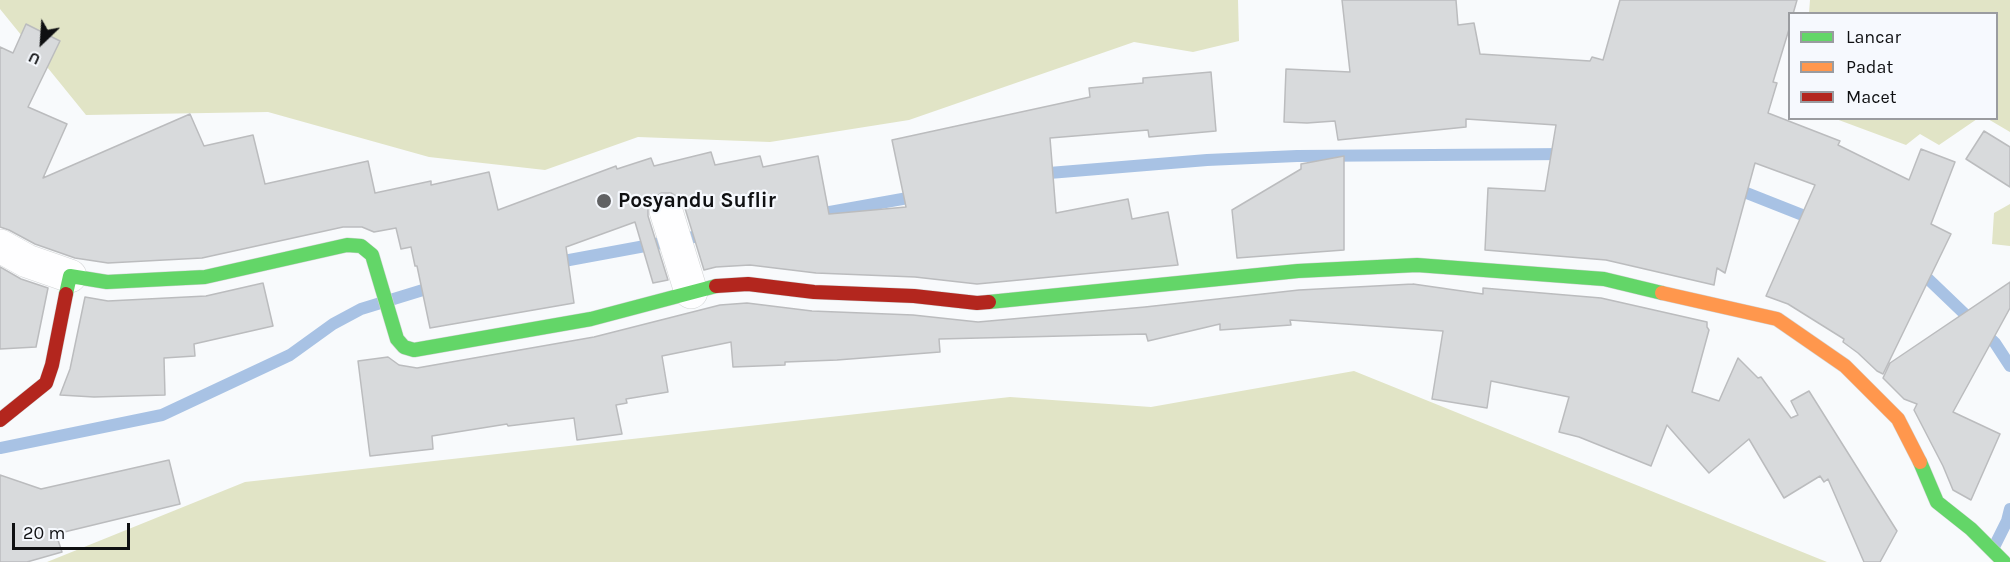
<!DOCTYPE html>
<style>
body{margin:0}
#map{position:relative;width:2010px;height:562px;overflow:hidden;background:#f8fafc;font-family:Karla,sans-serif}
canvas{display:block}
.legend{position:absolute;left:1788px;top:12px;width:210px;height:108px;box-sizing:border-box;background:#f6f9fe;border:2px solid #9a9ca0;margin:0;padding:8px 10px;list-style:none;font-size:18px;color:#0f1012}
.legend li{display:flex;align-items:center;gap:12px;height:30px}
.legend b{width:30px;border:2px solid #9a9ca0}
.north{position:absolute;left:12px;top:12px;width:60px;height:60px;-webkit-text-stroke:4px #f6f9fe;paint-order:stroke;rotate:205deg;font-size:16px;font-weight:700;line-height:24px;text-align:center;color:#0f1012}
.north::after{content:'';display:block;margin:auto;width:21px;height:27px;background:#0f1012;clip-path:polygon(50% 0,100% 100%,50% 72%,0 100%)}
.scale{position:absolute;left:12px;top:523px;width:118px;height:27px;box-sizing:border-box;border:3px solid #0f1012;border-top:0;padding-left:8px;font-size:18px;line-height:21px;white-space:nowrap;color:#0f1012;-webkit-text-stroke:4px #f6f9fe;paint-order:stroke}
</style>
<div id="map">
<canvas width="2010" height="562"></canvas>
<ul class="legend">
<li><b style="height:8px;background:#63d668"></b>Lancar</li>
<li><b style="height:8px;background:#ff974d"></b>Padat</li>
<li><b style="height:8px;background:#b3261e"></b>Macet</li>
</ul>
<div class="north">U</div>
<div class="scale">20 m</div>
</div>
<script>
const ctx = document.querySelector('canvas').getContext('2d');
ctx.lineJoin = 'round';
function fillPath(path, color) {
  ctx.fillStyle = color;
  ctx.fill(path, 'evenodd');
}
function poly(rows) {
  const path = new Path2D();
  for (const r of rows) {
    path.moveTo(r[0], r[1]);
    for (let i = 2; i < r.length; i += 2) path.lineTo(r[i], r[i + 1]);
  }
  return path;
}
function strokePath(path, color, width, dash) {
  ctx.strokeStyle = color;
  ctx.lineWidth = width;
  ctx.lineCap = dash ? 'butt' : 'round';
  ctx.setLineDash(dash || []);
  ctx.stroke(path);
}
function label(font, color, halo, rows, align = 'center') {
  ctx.font = font + ' Karla,sans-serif';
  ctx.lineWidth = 4.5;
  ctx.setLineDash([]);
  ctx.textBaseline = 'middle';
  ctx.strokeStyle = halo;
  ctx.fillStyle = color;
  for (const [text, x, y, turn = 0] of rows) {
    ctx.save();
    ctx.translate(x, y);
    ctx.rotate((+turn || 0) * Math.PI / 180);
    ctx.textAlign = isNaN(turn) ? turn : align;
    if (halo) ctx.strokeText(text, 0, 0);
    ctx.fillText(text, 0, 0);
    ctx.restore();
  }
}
fillPath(poly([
 [0,0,1238,0,1239,41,1193,52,1134,42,909,120,770,142,638,137,545,170,429,157,268,112,86,115,0,9],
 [1810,0,2010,0,2010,132,1988,119,1996,118,1996,14,1809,13],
 [1836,119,1977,119,1939,145,1920,134,1906,145],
 [2010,204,2010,246,1992,244,1994,213],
 [1354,371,1827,562,47,562,245,482,1010,397,1151,407]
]), '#e1e4c6');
strokePath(poly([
 [1037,174,1207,160,1297,156,1568,154],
 [1734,188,1815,220],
 [813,215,919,196],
 [553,263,710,234],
 [1916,271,1924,275,1995,343,2010,366],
 [0,448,162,415,290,355,333,324,361,309,436,286],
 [1993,549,2007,521,2010,509]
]), '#a8c2e4', 12);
const building = poly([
 [1342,0,1456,0,1458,25,1474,23,1480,54,1590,61,1592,57,1603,60,1620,0,1797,0,1793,14,1790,14,1790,26,1773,82,1777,83,1768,113,1840,141,1838,145,1909,180,1921,149,1955,162,1931,224,1951,234,1883,374,1877,371,1858,353,1843,342,1844,339,1788,304,1766,296,1815,185,1755,163,1725,273,1717,268,1714,285,1606,260,1485,250,1488,188,1545,191,1556,125,1466,119,1466,127,1338,140,1335,121,1307,123,1284,122,1286,69,1350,72,1342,0],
 [26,24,60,41,28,107,67,124,43,178,190,114,204,146,253,135,265,184,368,161,375,193,431,181,431,185,489,172,498,210,616,166,617,169,651,158,654,166,711,152,715,165,760,156,763,167,818,156,829,214,906,207,892,140,1090,97,1089,88,1143,83,1143,78,1211,72,1216,131,1149,137,1148,130,1050,138,1056,213,1128,199,1132,219,1168,212,1178,265,977,284,915,277,816,273,750,265,716,267,704,270,684,205,679,198,671,193,661,193,652,199,648,206,648,216,668,280,653,283,635,222,566,247,574,303,430,328,417,266,415,266,411,247,401,249,396,228,374,232,362,227,343,227,202,258,108,263,75,258,35,244,9,230,0,227,0,47,13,53,26,24],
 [1984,131,2010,147,2010,187,1966,159,1984,131],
 [1344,156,1344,250,1237,258,1232,210,1301,169,1301,164,1344,156],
 [0,267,21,279,48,288,36,347,0,349,0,267],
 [2010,282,2010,308,1953,412,2000,434,1971,500,1953,490,1943,466,1914,410,1917,404,1904,399,1883,378,1890,363,2010,282],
 [263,283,273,326,194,344,195,356,164,358,165,395,94,397,60,395,70,369,85,297,108,301,206,296,263,283],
 [1413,284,1483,294,1483,288,1601,298,1707,322,1707,327,1709,330,1692,392,1719,401,1738,358,1758,378,1761,377,1791,418,1798,415,1791,401,1809,391,1897,531,1880,562,1864,562,1828,479,1824,482,1820,476,1784,498,1749,439,1709,473,1667,425,1651,466,1579,437,1559,432,1569,397,1491,381,1487,408,1432,399,1443,331,1290,320,1291,325,1220,330,1220,324,1148,341,1146,334,939,339,940,352,837,360,785,362,785,365,733,367,731,342,662,356,668,392,626,399,627,403,616,405,622,434,577,440,574,418,508,426,507,424,432,436,433,449,370,456,358,361,388,357,399,365,417,368,594,337,720,305,747,303,812,311,913,315,978,322,1145,307,1299,290,1413,284],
 [169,460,180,504,56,534,62,552,27,562,0,562,0,475,41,489,169,460]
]);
fillPath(building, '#d8dadc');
strokePath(building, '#bbbcbe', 1.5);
const street = poly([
 [666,211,691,292],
 [0,246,27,261,70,276]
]);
const fast = poly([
 [66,294,70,276,107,282,205,277,347,245,361,246,372,255,397,339,404,347,414,350,591,319,716,286],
 [989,302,1298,271,1417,265,1604,279,1662,293],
 [1920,462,1937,502,1971,529,2004,562]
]);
const slow = poly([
 [1662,293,1777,319,1845,366,1898,419,1920,462]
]);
const jam = poly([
 [716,286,748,284,814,292,914,296,977,303,989,302],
 [0,420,46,383,52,365,66,294]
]);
strokePath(street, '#d2d4d5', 34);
strokePath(fast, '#d2d4d5', 15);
strokePath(slow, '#d2d4d5', 15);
strokePath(jam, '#d2d4d5', 15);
strokePath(street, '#fefeff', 33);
strokePath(fast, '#63d668', 14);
strokePath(slow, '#ff974d', 14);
strokePath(jam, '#b3261e', 14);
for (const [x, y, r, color] of [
 [604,201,8,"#616264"]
]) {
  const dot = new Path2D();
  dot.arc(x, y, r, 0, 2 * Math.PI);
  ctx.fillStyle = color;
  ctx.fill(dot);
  strokePath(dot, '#f6f9fe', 2);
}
label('bold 21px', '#0f1012', '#f6f9fe', [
 ["Posyandu Suflir",618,201]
], 'left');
</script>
